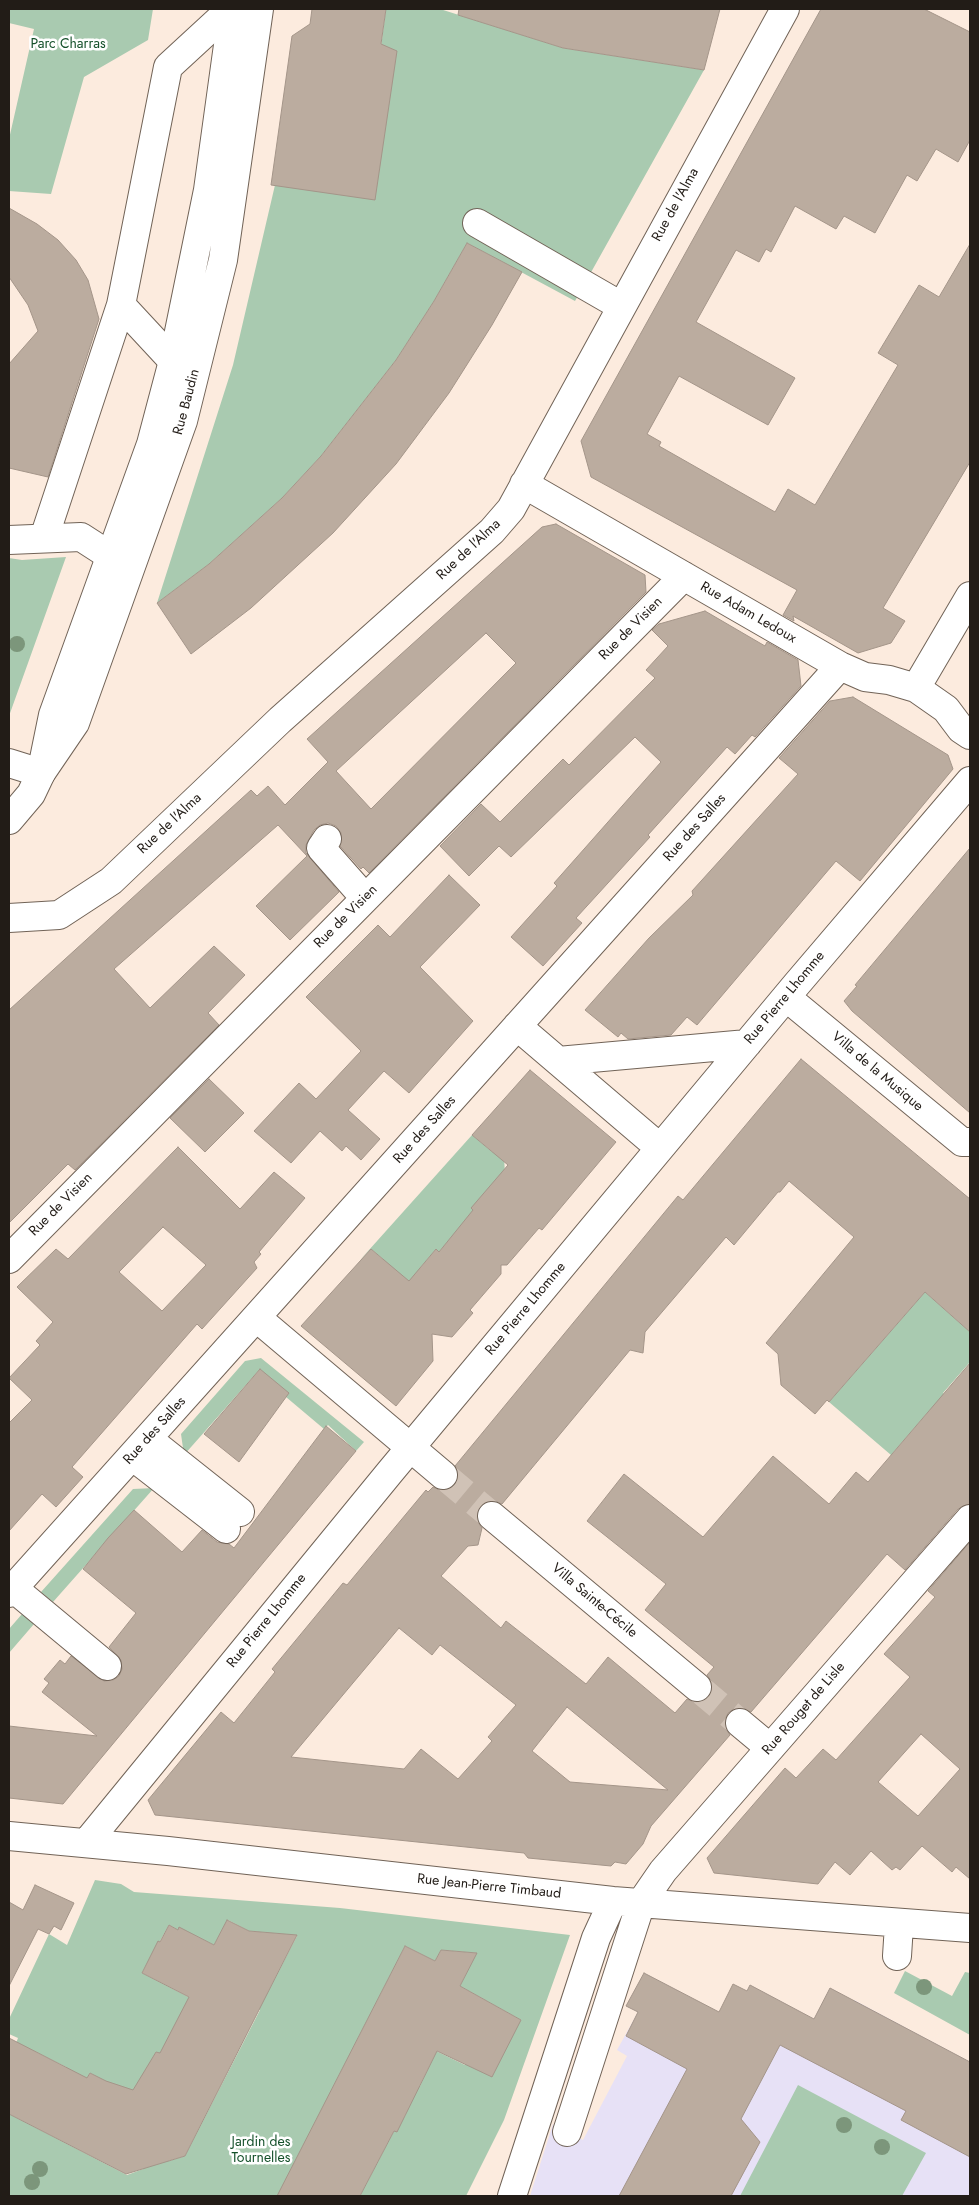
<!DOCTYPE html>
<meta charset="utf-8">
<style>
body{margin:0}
#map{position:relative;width:979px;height:2205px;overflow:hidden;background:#fcebde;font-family:Jost,sans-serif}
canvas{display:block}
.frame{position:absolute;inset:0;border:10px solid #221c17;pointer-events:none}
</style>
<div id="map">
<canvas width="979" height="2205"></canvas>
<div class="frame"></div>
</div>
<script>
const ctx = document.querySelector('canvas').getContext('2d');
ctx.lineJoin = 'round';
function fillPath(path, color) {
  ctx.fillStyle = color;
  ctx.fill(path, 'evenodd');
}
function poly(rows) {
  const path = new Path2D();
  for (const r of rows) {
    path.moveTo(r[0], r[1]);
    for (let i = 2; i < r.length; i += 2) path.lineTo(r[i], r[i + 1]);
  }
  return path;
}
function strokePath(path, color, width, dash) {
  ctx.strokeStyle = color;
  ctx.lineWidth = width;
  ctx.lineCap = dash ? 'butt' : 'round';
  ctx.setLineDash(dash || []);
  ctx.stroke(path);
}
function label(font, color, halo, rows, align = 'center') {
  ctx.font = font + ' Jost,sans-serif';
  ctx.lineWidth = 5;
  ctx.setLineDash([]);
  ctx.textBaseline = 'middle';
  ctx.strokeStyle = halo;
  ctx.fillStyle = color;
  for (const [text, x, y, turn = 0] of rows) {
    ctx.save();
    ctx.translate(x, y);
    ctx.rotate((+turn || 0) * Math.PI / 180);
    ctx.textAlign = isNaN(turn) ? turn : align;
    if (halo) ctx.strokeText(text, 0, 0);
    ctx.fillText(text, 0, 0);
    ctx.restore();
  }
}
fillPath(poly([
 [644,1973,732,2019,750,1985,814,2019,830,1988,845,1996,830,2027,838,2031,854,2000,970,2062,970,2196,530,2196,553,2124,583,2140,627,2056,617,2050,638,2012,626,2006]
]), '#e7e1f6');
fillPath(poly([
 [9,9,153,9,148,40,84,77,51,194,9,191,9,139,34,29,9,23],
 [386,9,440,9,563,48,704,70,575,301,467,243,434,301,396,360,321,456,282,498,209,564,157,603,233,365,275,185,396,51,381,47],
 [66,557,9,716,9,558,22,560],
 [472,1135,491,1151,504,1156,505,1175,439,1252,436,1249,420,1268,421,1273,410,1286,372,1271,383,1259,371,1249,360,1260],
 [925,1292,970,1332,970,1362,943,1393,950,1399,929,1411,891,1455,829,1402],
 [261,1358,364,1442,356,1451,328,1425,324,1429,286,1397,260,1369,184,1455,181,1434,245,1361],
 [154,1488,53,1602,41,1592,133,1489],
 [22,1614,34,1624,9,1653,9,1629],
 [95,1880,121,1884,134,1892,340,1908,570,1935,504,2120,466,2196,360,2196,394,2131,405,2116,417,2086,420,2086,436,2051,465,2065,521,2020,460,1986,476,1953,441,1950,435,1961,405,1946,278,2196,9,2195,9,2114,127,2175,143,2169,141,2162,166,2153,169,2161,185,2156,260,2010,256,2007,269,1990,297,1936,249,1931,228,1920,214,1945,179,1928,178,1930,169,1925,142,1973,198,2002,165,2055,156,2052,134,2098,90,2073,85,2082,64,2072,66,2067,38,2053,15,2046,18,2038,9,2034,9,2019,49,1934,67,1945],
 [905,1971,952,1996,965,1972,970,1973,970,2035,894,1993],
 [798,2085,926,2153,902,2196,740,2196]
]), '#a9cab0');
const building = poly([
 [312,9,386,9,381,44,397,51,375,200,271,185,292,36,310,24,312,9],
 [459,9,720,9,704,70,563,48,458,15,459,9],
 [821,9,924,9,970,32,970,140,958,162,936,149,917,181,907,175,875,233,844,216,836,229,795,206,771,252,766,249,759,262,736,250,696,322,795,378,768,425,679,376,647,434,661,442,659,446,775,512,788,489,815,505,898,365,878,353,919,285,939,297,970,244,970,462,883,608,905,621,891,643,858,653,793,616,794,621,783,615,797,590,591,477,581,441,821,9],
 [9,208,37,224,58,240,76,260,88,280,99,319,48,477,9,468,9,364,38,331,28,305,9,277,9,208],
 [467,243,522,272,492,325,449,393,396,464,333,533,251,608,191,654,157,603,209,564,282,498,321,456,396,360,434,301,467,243],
 [556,524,645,575,646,592,369,873,363,867,361,869,340,846,341,833,336,826,328,823,320,825,314,830,306,845,306,853,339,892,290,940,256,906,307,856,278,825,114,969,150,1008,214,946,245,975,208,1013,219,1025,75,1170,68,1164,9,1223,9,1010,251,790,257,796,268,786,285,805,328,762,307,739,542,527,556,524],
 [486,633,516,663,371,809,336,771,486,633],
 [705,611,765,646,767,642,798,660,801,686,755,737,752,735,735,754,727,747,648,835,650,837,576,918,582,923,543,966,511,937,557,886,554,883,661,762,635,737,511,857,499,846,469,876,440,846,481,804,500,822,563,759,569,765,655,678,646,670,668,646,652,630,659,624,705,611],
 [853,697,948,755,953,769,860,881,836,861,697,1025,687,1017,671,1035,628,1039,621,1033,618,1037,585,1010,649,938,693,895,692,891,798,774,779,758,830,701,853,697],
 [970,848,970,1113,852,1011,844,1001,857,986,855,985,970,848],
 [449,875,480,905,420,967,473,1021,409,1093,384,1071,348,1110,380,1139,361,1160,346,1146,342,1151,320,1131,291,1163,254,1131,299,1083,316,1099,361,1051,306,997,378,925,390,937,449,875],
 [801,1059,970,1199,970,1332,925,1292,829,1402,827,1400,815,1414,781,1385,778,1354,766,1343,854,1237,789,1181,780,1192,778,1192,734,1245,726,1237,645,1332,643,1353,630,1350,502,1504,494,1501,487,1501,480,1506,477,1514,478,1522,482,1528,478,1545,468,1546,441,1576,501,1628,506,1621,586,1684,608,1657,675,1713,687,1699,694,1702,702,1702,709,1697,712,1690,712,1682,707,1675,714,1667,645,1610,666,1584,587,1521,624,1474,703,1537,773,1456,829,1504,856,1472,868,1482,970,1363,970,1504,958,1509,905,1570,887,1554,751,1712,742,1708,735,1708,728,1713,725,1721,726,1729,730,1735,651,1826,643,1844,626,1864,615,1862,611,1866,528,1858,524,1853,155,1815,148,1800,221,1712,234,1723,275,1672,272,1669,343,1583,347,1585,426,1490,428,1492,433,1487,440,1490,448,1490,455,1485,458,1477,455,1466,678,1196,683,1200,801,1059],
 [399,1628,432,1655,440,1645,516,1705,488,1737,492,1741,458,1779,421,1749,404,1769,291,1757,399,1628],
 [567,1707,668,1790,570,1782,532,1751,567,1707],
 [530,1070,616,1142,542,1230,539,1228,507,1265,501,1265,501,1274,470,1310,473,1313,452,1337,432,1334,433,1361,396,1406,301,1326,371,1249,409,1281,436,1249,439,1252,473,1210,471,1208,508,1165,472,1135,530,1070],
 [209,1079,244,1113,205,1152,170,1118,209,1079],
 [178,1147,240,1209,274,1172,305,1198,259,1252,261,1254,254,1262,257,1268,202,1329,197,1324,72,1467,83,1477,56,1507,42,1494,9,1531,9,1423,32,1400,9,1378,40,1345,36,1341,53,1322,17,1287,56,1249,68,1259,178,1147],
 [163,1227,206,1265,162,1311,119,1272,163,1227],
 [260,1369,289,1393,239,1462,204,1434,260,1369],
 [326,1426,356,1451,63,1804,9,1798,9,1726,97,1736,42,1692,49,1683,44,1679,60,1660,65,1664,71,1656,104,1681,113,1680,119,1676,122,1669,121,1660,109,1647,136,1613,83,1569,108,1538,134,1510,182,1552,202,1530,217,1542,229,1544,234,1548,326,1426],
 [970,1542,970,1879,956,1867,952,1872,922,1846,900,1870,896,1867,892,1870,871,1851,850,1875,835,1862,818,1884,714,1873,707,1858,785,1768,796,1778,823,1749,836,1760,910,1677,884,1654,935,1597,928,1591,970,1542],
 [921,1734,960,1769,918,1816,878,1782,921,1734],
 [35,1885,74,1903,61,1930,54,1926,49,1934,38,1929,9,1986,9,1902,23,1910,35,1885],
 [227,1920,249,1931,297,1935,185,2156,126,2174,9,2114,9,2038,87,2078,90,2073,106,2081,133,2090,156,2052,160,2053,189,1997,142,1973,158,1941,160,1942,169,1925,178,1930,179,1927,214,1945,227,1920],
 [405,1946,435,1961,441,1950,477,1953,460,1986,521,2020,492,2077,437,2051,397,2132,394,2131,360,2196,277,2196,405,1946],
 [644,1973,719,2012,733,1984,747,1991,750,1985,814,2019,830,1988,970,2062,970,2157,901,2120,906,2111,780,2045,741,2119,760,2142,731,2196,619,2196,687,2069,626,2036,638,2012,626,2006,644,1973]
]);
fillPath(building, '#bbac9f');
strokePath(building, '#a49589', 1);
strokePath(poly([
 [443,1475,492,1516],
 [697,1687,740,1723]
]), '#d0c2b6', 28, [28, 14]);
const minor = poly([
 [477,223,621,306],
 [121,305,173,361],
 [524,484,840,666,865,677,889,680,916,688,946,709,961,729,970,735],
 [44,538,121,305,168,67,231,9],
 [9,540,81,537,112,557],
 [916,688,970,596],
 [9,763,41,773],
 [327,839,321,848,365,898],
 [9,918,59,915,111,881,280,720,492,531,511,509,785,9],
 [786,997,962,1142,970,1142],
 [517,1026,660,1148],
 [558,1061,747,1044],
 [9,1259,684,576],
 [257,1318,443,1475],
 [148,1439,240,1512],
 [132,1456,226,1529],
 [492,1516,697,1687],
 [13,1588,107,1666],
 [9,1593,840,666],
 [740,1723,770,1748],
 [9,1836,168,1851,613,1901,970,1928],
 [87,1842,390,1472,796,985,970,781],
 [897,1956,899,1925],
 [567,2132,641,1903,663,1871,970,1519],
 [512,2196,596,1938,613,1901]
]);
const major = poly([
 [44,759,53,715,151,444,173,361,208,190,233,9],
 [9,820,31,794,41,773,75,723,183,421,223,260,259,9]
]);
strokePath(minor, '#716357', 30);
strokePath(major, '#716357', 30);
strokePath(minor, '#fff', 28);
strokePath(major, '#fff', 28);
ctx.fillStyle = '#7c967b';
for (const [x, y] of [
 [17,644],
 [924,1987],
 [844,2125],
 [882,2147],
 [40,2169],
 [32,2182]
]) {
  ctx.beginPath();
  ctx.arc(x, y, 8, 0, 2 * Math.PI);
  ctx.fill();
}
label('14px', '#14502a', '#fff', [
 ["Parc Charras",68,45],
 ["Jardin des",261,2143],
 ["Tournelles",261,2159]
]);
label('14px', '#221c17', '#fff', [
 ["Rue de l'Alma",676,205,-61],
 ["Rue Baudin",187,402,-75],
 ["Rue de l'Alma",469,550,-43],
 ["Rue Adam Ledoux",748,613,30],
 ["Rue de Visien",631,629,-45],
 ["Rue de l'Alma",170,824,-43],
 ["Rue des Salles",695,828,-48],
 ["Rue de Visien",346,917,-45],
 ["Rue Pierre Lhomme",785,998,-50],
 ["Villa de la Musique",877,1072,40],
 ["Rue des Salles",425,1130,-48],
 ["Rue de Visien",61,1205,-45],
 ["Rue Pierre Lhomme",526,1309,-50],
 ["Rue des Salles",155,1431,-48],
 ["Villa Sainte-Cécile",594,1601,40],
 ["Rue Pierre Lhomme",267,1621,-51],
 ["Rue Rouget de Lisle",804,1709,-49],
 ["Rue Jean-Pierre Timbaud",489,1887,6]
]);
</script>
